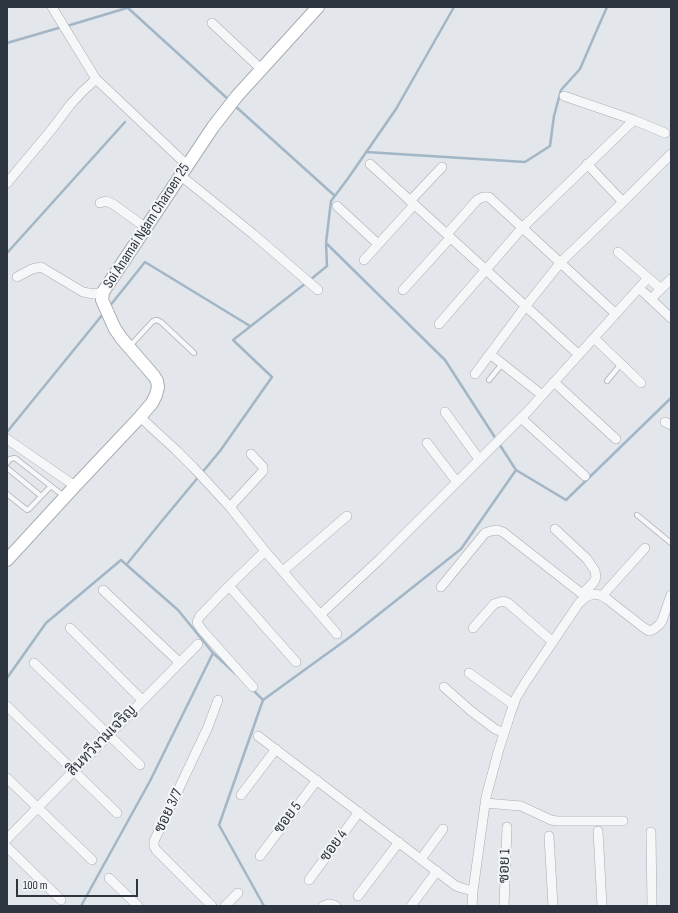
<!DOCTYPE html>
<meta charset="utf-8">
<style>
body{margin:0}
#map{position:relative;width:678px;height:913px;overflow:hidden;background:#e3e6ea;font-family:"Sofia Sans Condensed",sans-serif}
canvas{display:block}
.frame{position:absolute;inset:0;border:8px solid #2d3541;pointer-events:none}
.scale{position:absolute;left:16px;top:879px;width:122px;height:18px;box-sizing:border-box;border:2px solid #2d3541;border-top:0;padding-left:5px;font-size:12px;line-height:14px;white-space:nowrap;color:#2d3541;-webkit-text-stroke:3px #f3f5f7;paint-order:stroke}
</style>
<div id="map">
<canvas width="678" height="913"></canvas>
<div class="frame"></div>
<div class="scale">100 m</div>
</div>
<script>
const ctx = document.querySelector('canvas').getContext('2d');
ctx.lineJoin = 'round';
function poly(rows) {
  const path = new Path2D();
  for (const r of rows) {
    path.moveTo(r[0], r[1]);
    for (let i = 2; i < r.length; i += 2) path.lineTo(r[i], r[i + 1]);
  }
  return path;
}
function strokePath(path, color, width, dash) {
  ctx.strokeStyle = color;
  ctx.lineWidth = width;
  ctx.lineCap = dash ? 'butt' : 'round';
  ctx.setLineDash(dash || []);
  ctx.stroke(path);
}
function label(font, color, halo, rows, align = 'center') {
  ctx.font = font + ' "Sofia Sans Condensed",Sarabun,sans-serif';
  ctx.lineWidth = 4;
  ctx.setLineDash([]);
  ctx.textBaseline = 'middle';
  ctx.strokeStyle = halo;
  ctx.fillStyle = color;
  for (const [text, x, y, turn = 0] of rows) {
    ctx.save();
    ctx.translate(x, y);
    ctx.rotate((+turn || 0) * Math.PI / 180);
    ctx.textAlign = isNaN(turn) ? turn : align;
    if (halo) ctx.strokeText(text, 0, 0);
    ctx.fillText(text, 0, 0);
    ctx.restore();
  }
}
strokePath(poly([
 [128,8,229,100],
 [67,26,130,7],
 [7,43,62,27],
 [234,105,335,196],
 [366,152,525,162,550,146,554,116,561,90,580,69,596,32,607,7],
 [326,243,331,201,349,177,396,109,454,7],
 [7,253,125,122],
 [310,280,327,266,326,243,445,360,516,470,566,500,671,398],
 [109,307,145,262,250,326],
 [7,432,103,314],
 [127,564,161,522,220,451,272,377,233,340,306,283],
 [7,678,46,623,121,560,178,610,213,653,236,674],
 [253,690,263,700],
 [81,906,150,781,213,653],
 [264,906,219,825,263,700,350,637,461,549,516,470]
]), '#a2b6c6', 2.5);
const lane = poly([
 [130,346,153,321,157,320,161,322,194,353],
 [489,380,502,364],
 [607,381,621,364],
 [7,463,10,459,15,458,65,497],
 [7,468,41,496],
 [7,494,27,510,29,509,51,486],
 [637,515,671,543]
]);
const street = poly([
 [52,7,96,79,187,165],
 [212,23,261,69],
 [564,96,634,120,665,133],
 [370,164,579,355],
 [587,164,623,202],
 [180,175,253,234,318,290],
 [7,183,52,129,70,105,82,92,96,79],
 [410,201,442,167],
 [100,203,106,201,113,204,145,227],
 [337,206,378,244],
 [447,234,477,200,483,197,489,197,616,314],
 [618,252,661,289],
 [364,260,414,205],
 [17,277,32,269,41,267,83,292,94,294,103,292],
 [639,288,671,318],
 [403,290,450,238],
 [651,299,671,279],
 [439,324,522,228,634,120],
 [594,338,641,383],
 [490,354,542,395],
 [475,374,525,307,561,262,623,202,671,154],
 [554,382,616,439],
 [445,412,479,459],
 [140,417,176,450,194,468,230,507,265,551,337,634],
 [521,418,585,476],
 [665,422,671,425],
 [7,439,75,486],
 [427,443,457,482],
 [230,507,263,471,263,467,251,454],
 [555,529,587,559,595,571,596,577,594,582,582,594],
 [283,571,347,516],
 [229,586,296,662],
 [441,587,485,533,491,531,497,530,503,532,586,597],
 [103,590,179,662],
 [602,596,645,548],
 [321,614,380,559,528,411,648,278],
 [70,628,142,700],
 [473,628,494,604,503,601,508,603,553,642],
 [34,663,140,765],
 [469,673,514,705],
 [253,687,202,630,198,624,197,622,200,616,229,586,265,551],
 [444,687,471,711,495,729,504,733],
 [7,706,117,813],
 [258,736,456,886,462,888,473,891],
 [7,778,92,860],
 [241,795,276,749],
 [485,803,521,806,551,820,557,821,623,821],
 [598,831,602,906],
 [651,832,652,906],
 [549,836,553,906],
 [7,839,198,644],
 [7,847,61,900],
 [260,856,317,780],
 [421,859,443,829],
 [109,878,138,906],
 [309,880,359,812],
 [358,896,399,842],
 [212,906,156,850,154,846,154,841,208,727,218,700],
 [225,906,238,893],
 [323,906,329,904,334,905,336,906],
 [411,906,437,871],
 [472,906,473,891,486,797,499,749,511,712,516,698,525,683,579,603,586,597,593,594,600,595,607,599,643,627,649,631,654,629,659,625,662,621,671,595],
 [504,906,507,827]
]);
const secondary = poly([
 [7,560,75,486,140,417,152,403,156,395,158,387,157,381,154,376,122,339,115,329,102,300,103,292,213,127,237,96,318,7]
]);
strokePath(lane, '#a9adb4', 6);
strokePath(street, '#a9adb4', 10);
strokePath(secondary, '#a9adb4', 14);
strokePath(lane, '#f6f7f9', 4.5);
strokePath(street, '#f6f7f9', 9);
strokePath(secondary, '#fff', 12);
label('15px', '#2d3541', '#f3f5f7', [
 ["Soi Anamai Ngam Charoen 25",147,226,-57],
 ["สินทวีงามเจริญ",102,741,-46],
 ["ซอย 3/7",169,811,-65],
 ["ซอย 5",288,818,-53],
 ["ซอย 4",334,846,-54],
 ["ซอย 1",505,866,-88]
]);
</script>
